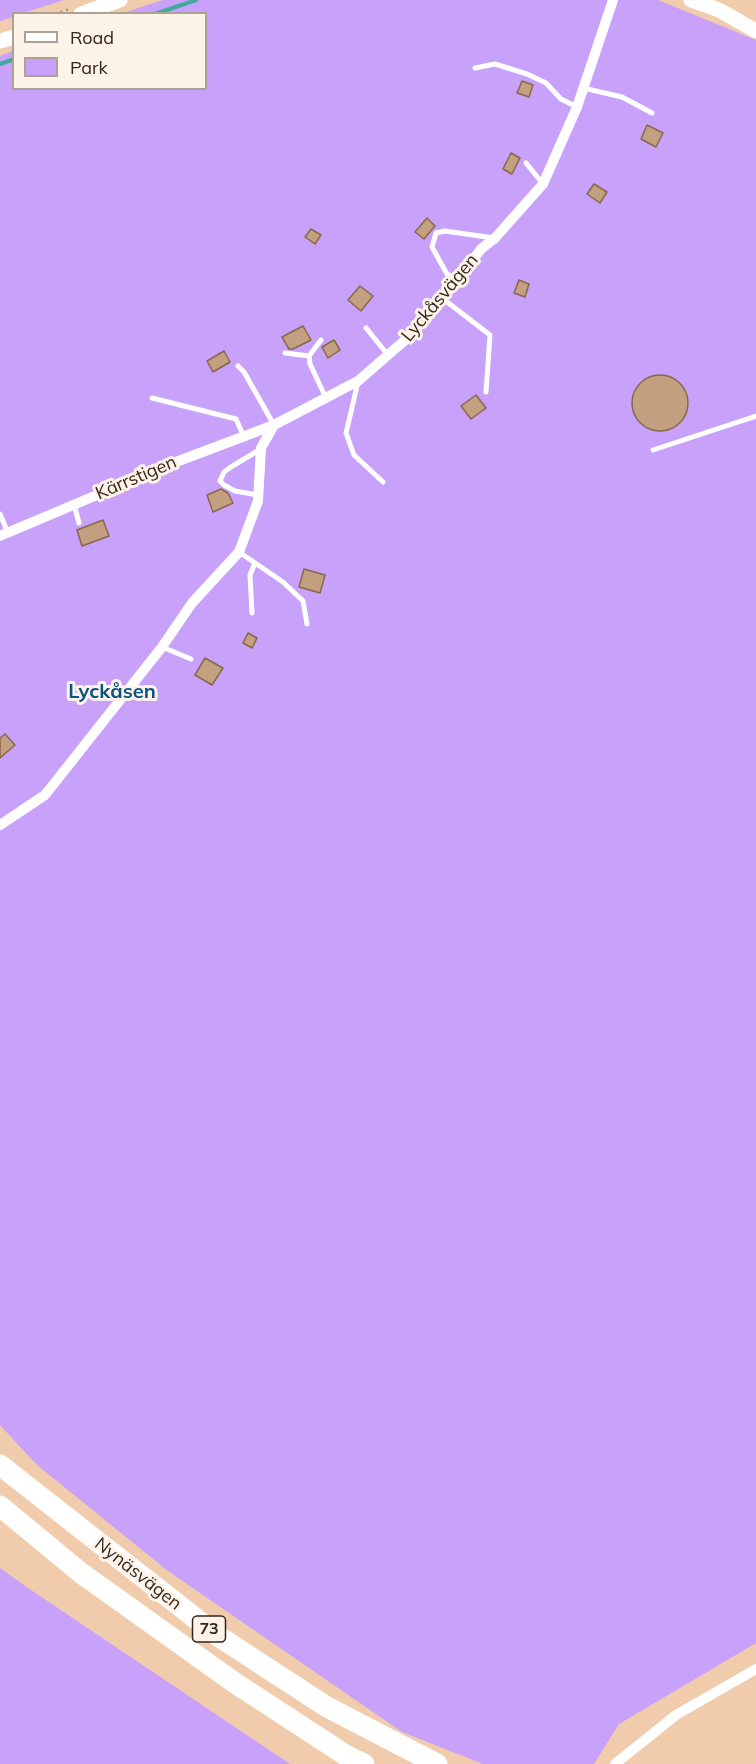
<!DOCTYPE html>
<meta charset="utf-8">
<style>
body{margin:0}
#map{position:relative;width:756px;height:1764px;overflow:hidden;background:#f1ccac;font-family:Mulish,sans-serif}
canvas{display:block}
.legend{position:absolute;left:12px;top:12px;width:195px;height:78px;box-sizing:border-box;background:#fef3e9;border:2px solid #ada196;margin:0;padding:8px 10px;list-style:none;font-size:18px;color:#342619}
.legend li{display:flex;align-items:center;gap:12px;height:30px}
.legend b{width:30px;border:2px solid #ada196}
</style>
<div id="map">
<canvas width="756" height="1764"></canvas>
<ul class="legend">
<li><b style="height:8px;background:#fff"></b>Road</li>
<li><b style="height:16px;background:#c8a1fa"></b>Park</li>
</ul>
</div>
<script>
const ctx = document.querySelector('canvas').getContext('2d');
ctx.lineJoin = 'round';
function fillPath(path, color) {
  ctx.fillStyle = color;
  ctx.fill(path, 'evenodd');
}
function poly(rows) {
  const path = new Path2D();
  for (const r of rows) {
    if (r.length === 3) {
      path.moveTo(r[0] + r[2], r[1]);
      path.arc(r[0], r[1], r[2], 0, 2 * Math.PI);
      continue;
    }
    path.moveTo(r[0], r[1]);
    for (let i = 2; i < r.length; i += 2) path.lineTo(r[i], r[i + 1]);
  }
  return path;
}
function strokePath(path, color, width, dash) {
  ctx.strokeStyle = color;
  ctx.lineWidth = width;
  ctx.lineCap = dash ? 'butt' : 'round';
  ctx.setLineDash(dash || []);
  ctx.stroke(path);
}
function label(font, color, halo, rows, align = 'center') {
  ctx.font = font + ' Mulish,sans-serif';
  ctx.lineWidth = 6;
  ctx.setLineDash([]);
  ctx.textBaseline = 'middle';
  ctx.strokeStyle = halo;
  ctx.fillStyle = color;
  for (const [text, x, y, turn = 0] of rows) {
    ctx.save();
    ctx.translate(x, y);
    ctx.rotate((+turn || 0) * Math.PI / 180);
    ctx.textAlign = isNaN(turn) ? turn : align;
    if (halo) ctx.strokeText(text, 0, 0);
    ctx.fillText(text, 0, 0);
    ctx.restore();
  }
}
fillPath(poly([
 [0,0,64,0,23,13,14,14,13,17,0,21],
 [163,0,658,0,756,40,756,1643,619,1724,594,1764,483,1764,402,1732,168,1571,37,1465,0,1425,0,56,13,51,14,88,206,88,206,14,123,13],
 [0,1568,28,1588,290,1764,0,1764]
]), '#c8a1fa');
strokePath(poly([
 [155,14,196,0],
 [0,64,14,59]
]), '#3daa9c', 4);
const building = poly([
 [522,81,533,85,529,97,517,93,522,81],
 [647,125,663,133,656,147,641,139,647,125],
 [511,153,520,158,512,174,503,169,511,153],
 [594,184,607,192,600,203,587,194,594,184],
 [427,218,435,226,424,239,415,232,427,218],
 [311,229,321,235,315,244,305,237,311,229],
 [519,280,529,284,525,297,514,293,519,280],
 [360,286,373,296,361,311,348,300,360,286],
 [303,326,311,340,293,349,289,349,282,337,303,326],
 [334,340,340,350,328,358,322,347,334,340],
 [224,351,230,362,213,372,207,361,224,351],
 [660,403,28],
 [476,395,486,408,471,419,461,406,476,395],
 [221,489,228,493,233,503,213,512,207,495,221,489],
 [103,520,109,536,82,546,77,530,103,520],
 [304,569,325,575,320,593,299,587,304,569],
 [248,633,257,638,252,648,243,643,248,633],
 [205,658,223,668,212,685,195,675,205,658],
 [5,734,15,745,0,758,0,738,5,734]
]);
fillPath(building, '#c3a080');
strokePath(building, '#88684a', 1.5);
strokePath(poly([
 [55,14,69,9]
]), '#947b64', 2, [1.5, 4.5]);
strokePath(poly([
 [475,68,495,64,527,74,546,83,561,99,577,107],
 [583,88,622,97,652,113],
 [526,163,543,184],
 [458,280,447,274,432,247,436,233,445,231,494,238],
 [442,298,490,335,486,392],
 [366,328,388,355],
 [321,340,309,356,310,364,326,398],
 [285,353,309,356],
 [238,366,244,372,274,425],
 [358,382,346,433,354,455,383,482],
 [152,398,236,419,244,437],
 [653,450,756,416],
 [258,495,235,491,224,485,220,481,224,472,231,467,259,450],
 [74,504,79,523],
 [0,514,8,533],
 [239,552,283,582,303,601,307,624],
 [252,613,250,575,255,563],
 [162,647,191,659]
]), '#fff', 5);
strokePath(poly([
 [0,536,168,465,274,425,358,381,411,335,458,280,481,249,495,238,543,184,577,107,613,0],
 [0,825,45,795,162,647,192,603,239,552,258,501,261,448,274,425],
 [615,1764,676,1715,756,1669]
]), '#fff', 10);
strokePath(poly([
 [691,0,719,10,756,31],
 [81,14,120,0],
 [0,41,14,37]
]), '#fff', 15);
strokePath(poly([
 [0,1465,218,1636,327,1707,437,1764],
 [0,1506,81,1573,235,1683,347,1756,364,1764]
]), '#fff', 21);
for (const [x, y, w] of [
 [209,1629,33]
]) {
  const box = new Path2D();
  box.roundRect(x - w / 2, y - 13, w, 26, 4.5);
  ctx.fillStyle = '#fef3e9';
  ctx.fill(box);
  strokePath(box, '#342619', 1.5);
}
label('bold 16px', '#342619', null, [
 ["73",209,1629]
]);
label('18px', '#342619', '#fef3e9', [
 ["Lyckåsvägen",440,298,-50],
 ["Kärrstigen",136,478,-23],
 ["Nynäsvägen",138,1574,38]
]);
label('bold 20px', '#0a5482', '#fef3e9', [
 ["Lyckåsen",112,692]
]);
</script>
